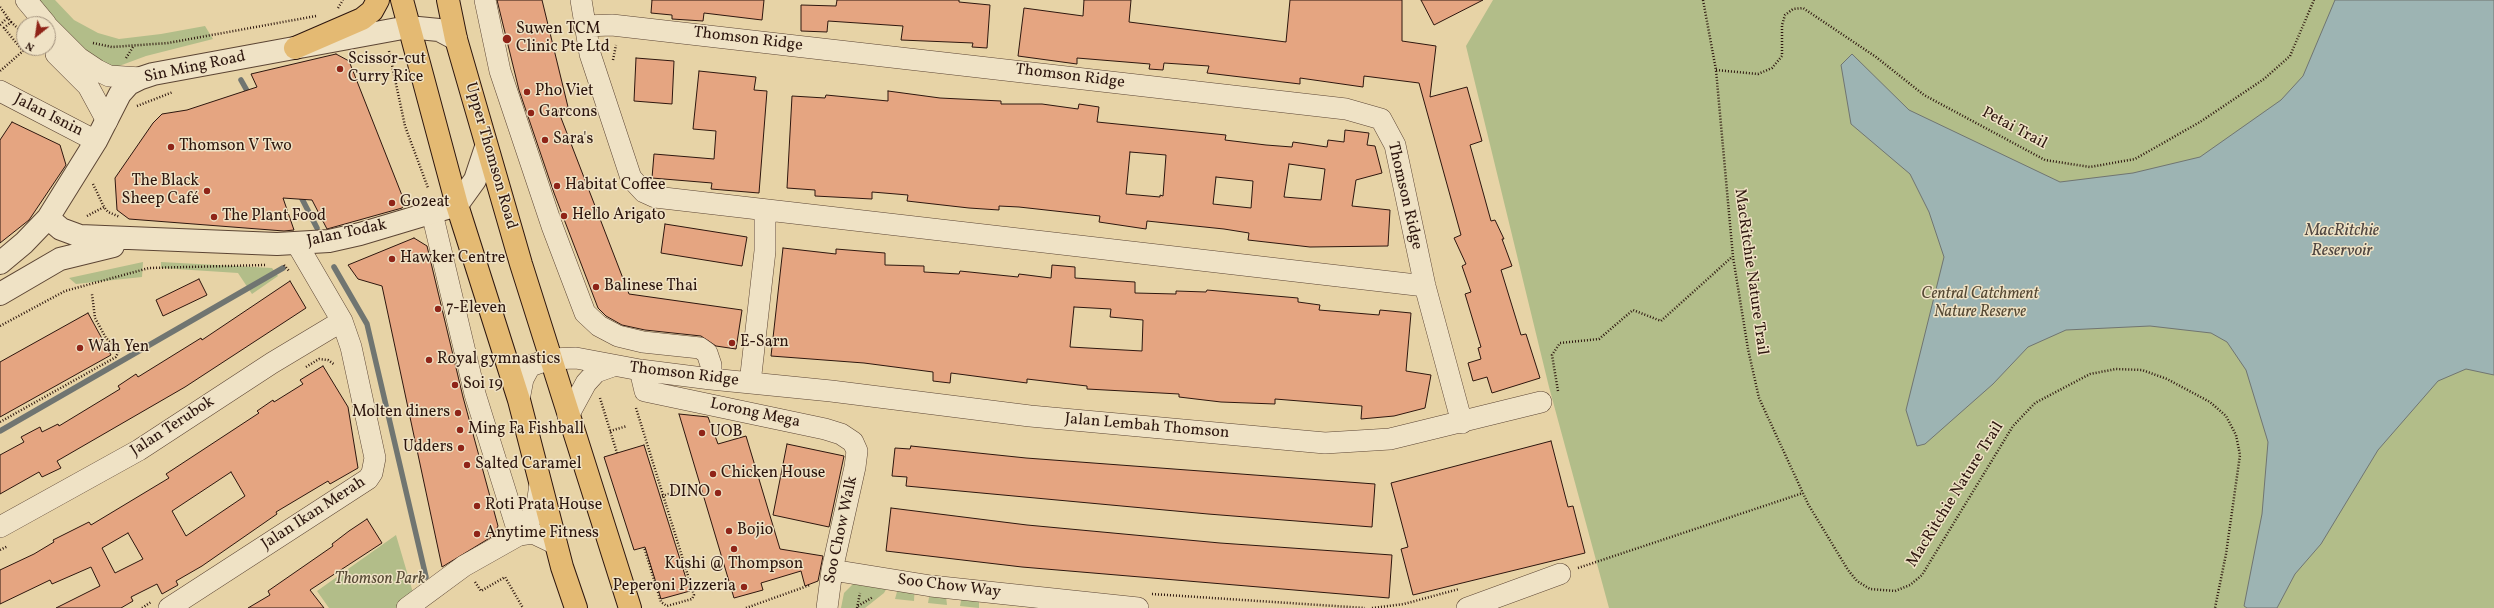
<!DOCTYPE html>
<meta charset="utf-8">
<style>
body{margin:0}
#map{position:relative;width:2494px;height:608px;overflow:hidden;background:#e7d3a6;font-family:Vollkorn,serif}
canvas{display:block}
.north{position:absolute;left:16px;top:16px;width:40px;height:40px;box-sizing:border-box;background:#efe2c5;border:1px solid #a1907c;border-radius:50%;rotate:210deg;font-size:11px;font-weight:700;line-height:16px;text-align:center;color:#2d160e}
.north::after{content:'';display:block;margin:auto;width:14px;height:18px;background:#8f2418;clip-path:polygon(50% 0,100% 100%,50% 72%,0 100%)}
</style>
<div id="map">
<canvas width="2494" height="608"></canvas>
<div class="north">N</div>
</div>
<script>
const ctx = document.querySelector('canvas').getContext('2d');
ctx.lineJoin = 'round';
function fillPath(path, color) {
  ctx.fillStyle = color;
  ctx.fill(path, 'evenodd');
}
function poly(rows) {
  const path = new Path2D();
  for (const r of rows) {
    path.moveTo(r[0], r[1]);
    for (let i = 2; i < r.length; i += 2) path.lineTo(r[i], r[i + 1]);
  }
  return path;
}
function strokePath(path, color, width, dash) {
  ctx.strokeStyle = color;
  ctx.lineWidth = width;
  ctx.lineCap = dash ? 'butt' : 'round';
  ctx.setLineDash(dash || []);
  ctx.stroke(path);
}
function label(font, color, halo, rows, align = 'center') {
  ctx.font = font + ' Vollkorn,serif';
  ctx.lineWidth = 3;
  ctx.setLineDash([]);
  ctx.textBaseline = 'middle';
  ctx.strokeStyle = halo;
  ctx.fillStyle = color;
  for (const [text, x, y, turn = 0] of rows) {
    ctx.save();
    ctx.translate(x, y);
    ctx.rotate((+turn || 0) * Math.PI / 180);
    ctx.textAlign = isNaN(turn) ? turn : align;
    if (halo) ctx.strokeText(text, 0, 0);
    ctx.fillText(text, 0, 0);
    ctx.restore();
  }
}
fillPath(poly([
 [32,0,55,0,74,20,98,33,119,39,161,34,205,26,213,39,146,56,111,69,93,65],
 [1493,0,2494,0,2494,608,1609,608,1549,387,1466,46],
 [143,262,142,277,76,284,69,278],
 [161,262,272,268,278,276,252,294,238,273,161,268],
 [396,535,414,596,397,608,329,608,317,591],
 [862,575,891,580,884,593,865,608,841,608,844,593],
 [900,581,915,584,914,601,895,599],
 [931,586,945,588,947,605,928,603],
 [963,590,979,592,979,608,960,606]
]), '#b2bd89');
const water = poly([
 [2335,0,2494,0,2494,375,2466,369,2438,381,2378,450,2321,544,2295,574,2277,608,2247,608,2244,606,2262,514,2268,442,2246,370,2227,342,2211,333,2150,326,2066,330,2028,347,1993,384,1925,444,1917,446,1906,410,1944,257,1929,212,1910,174,1851,124,1841,65,1852,54,1909,110,2060,182,2133,173,2200,157,2281,100,2303,76,2335,0]
]);
fillPath(water, '#9db4b3');
strokePath(water, '#707571', 1);
strokePath(poly([
 [241,80,250,96],
 [299,193,317,228],
 [334,267,367,324,426,577],
 [0,431,283,268]
]), '#707571', 5.5);
const building = poly([
 [497,0,542,0,568,107,558,110,629,294,742,310,736,349,716,346,701,336,645,330,622,325,606,316,598,308,554,193,519,90,497,0],
 [652,0,764,0,762,20,704,13,703,21,672,19,672,15,651,13,652,0],
 [837,0,959,0,959,2,990,5,987,48,972,47,973,43,901,40,903,26,828,21,827,32,801,31,801,5,836,6,837,0],
 [1084,0,1131,0,1129,22,1286,42,1290,0,1402,0,1402,41,1436,46,1430,97,1467,87,1482,141,1470,145,1491,221,1495,220,1504,239,1502,239,1512,266,1501,270,1521,335,1526,334,1540,378,1492,393,1487,377,1473,381,1468,363,1481,359,1478,348,1481,347,1465,294,1471,292,1462,266,1466,264,1454,238,1461,235,1419,83,1364,76,1363,87,1300,78,1300,84,1207,73,1209,66,1164,63,1163,70,1149,69,1150,64,1077,58,1077,64,1018,56,1024,8,1083,16,1084,0],
 [1421,0,1483,0,1434,25,1421,0],
 [336,54,349,61,405,203,402,208,327,229,312,200,283,198,294,230,284,231,129,219,117,210,115,178,153,123,162,114,187,110,257,87,251,74,336,54],
 [636,58,674,61,672,104,634,101,636,58],
 [699,71,756,77,754,90,767,91,759,193,711,189,712,183,652,178,654,154,714,159,716,131,693,129,699,71],
 [888,91,940,98,1001,101,1001,104,1042,104,1078,109,1079,104,1099,107,1097,122,1226,135,1225,140,1266,145,1292,147,1293,142,1327,147,1328,140,1344,142,1345,130,1369,133,1367,145,1375,146,1382,173,1356,180,1352,206,1390,210,1388,246,1310,247,1248,240,1249,233,1224,229,1147,221,1146,229,1099,222,1100,216,1019,207,999,206,999,210,969,208,907,201,908,195,872,192,872,199,815,196,815,190,787,188,792,96,825,98,826,95,888,101,888,91],
 [1130,152,1166,155,1163,196,1160,195,1160,197,1126,194,1130,152],
 [1289,164,1325,169,1321,200,1284,197,1289,164],
 [1216,177,1253,181,1251,208,1213,204,1216,177],
 [12,122,60,145,66,165,29,220,0,243,0,140,12,122],
 [665,224,747,237,742,266,661,253,665,224],
 [414,238,427,246,463,397,498,526,493,536,442,567,382,286,358,279,348,265,414,238],
 [783,248,836,254,836,249,885,253,885,265,924,266,924,272,959,274,960,271,1018,277,1019,274,1051,278,1052,265,1075,267,1075,278,1135,282,1135,293,1176,294,1176,291,1206,292,1207,290,1298,298,1298,302,1320,305,1319,310,1379,315,1380,310,1411,313,1406,371,1431,375,1425,408,1394,416,1361,419,1362,406,1275,399,1275,404,1221,402,1179,397,1179,394,1087,389,1087,386,1027,379,1027,383,951,373,950,383,933,381,933,372,864,363,771,356,783,248],
 [1074,307,1111,309,1110,317,1143,320,1142,351,1070,347,1074,307],
 [199,279,207,295,163,316,156,300,199,279],
 [290,281,306,308,185,387,57,461,61,468,42,477,39,472,0,494,0,455,24,442,21,437,40,427,42,432,58,424,59,426,120,389,118,386,136,374,138,377,201,338,202,340,290,281],
 [88,313,111,355,0,417,0,362,88,313],
 [323,366,348,407,358,468,330,484,328,481,276,512,277,514,202,566,176,581,178,585,162,594,157,584,131,597,133,601,121,608,56,608,100,586,91,567,52,584,50,580,0,604,0,570,34,554,54,542,53,540,89,522,91,525,169,478,166,474,259,413,257,411,273,400,274,402,303,384,300,380,323,366],
 [231,472,245,496,186,536,172,511,231,472],
 [128,533,143,559,115,573,102,548,128,533],
 [679,414,708,417,718,444,746,436,780,549,823,556,818,581,805,586,801,571,761,583,763,590,734,598,679,414],
 [1551,441,1568,507,1573,506,1585,553,1413,595,1401,549,1408,547,1391,483,1551,441],
 [787,444,844,456,829,527,773,515,787,444],
 [644,445,690,591,661,599,645,547,634,550,604,457,644,445],
 [911,446,1026,458,1375,484,1372,527,1208,514,906,486,907,477,892,476,895,448,910,449,911,446],
 [891,508,1027,525,1220,543,1392,555,1389,598,1022,567,886,551,891,508],
 [367,519,382,543,310,590,324,608,248,608,270,595,268,591,333,546,332,544,349,531,367,519]
]);
fillPath(building, '#e5a581');
strokePath(building, '#2d160e', 1);
const minor = poly([
 [26,0,46,24],
 [485,0,500,71,552,226,585,313,599,326,618,336,643,342,700,348,707,353,711,365,711,379],
 [581,0,590,54,631,178,644,192,655,197,1425,286],
 [584,26,612,25,1346,109,1381,119,1395,145,1425,286,1462,423],
 [48,27,79,58,97,70,109,76,141,78],
 [56,54,88,86,107,121],
 [0,91,96,141],
 [432,213,475,394,519,535],
 [640,370,645,391,825,429,841,434,853,442,857,451,855,467,832,570,827,608],
 [750,383,765,251,765,210],
 [519,400,523,379,530,366,550,359,576,358,640,370,711,379,831,391,1030,416,1325,443,1390,439,1541,402],
 [568,416,586,383,596,372,613,366],
 [0,527,139,450,272,363,342,321],
 [519,535,533,533,556,544],
 [832,570,931,586,1138,608],
 [169,608,368,479,372,473,375,458,351,347,342,321,297,244],
 [407,608,464,566,519,535,529,522,537,505,540,484],
 [1467,608,1560,574]
]);
const tertiary = poly([
 [48,218,61,229,80,236,277,244,329,241,360,234,457,205,475,180,486,147],
 [0,263,24,243,48,218,96,141,120,94,129,84,141,78,153,74,408,27,439,30,456,39],
 [0,294,60,259,113,246]
]);
const primary = poly([
 [402,0,457,205,519,400,562,567,576,608],
 [448,0,456,39,521,264,630,608],
 [295,48,362,19,372,11,378,0]
]);
strokePath(minor, '#5c4534', 22);
strokePath(tertiary, '#5c4534', 24);
strokePath(primary, '#2d160e', 24);
strokePath(poly([
 [1703,0,1716,70,1733,257,1748,349,1759,398,1808,504,1848,570,1857,581,1870,589,1895,591,1910,585,1922,575,2013,426,2035,403,2090,374,2116,369,2142,370,2167,379,2210,402,2226,416,2236,435,2240,455,2226,554,2215,608],
 [0,7,11,22,4,28,23,51,0,71],
 [338,8,343,0],
 [11,22,24,34],
 [0,25,8,17],
 [93,43,112,47,168,43,316,16],
 [389,51,405,126,428,188],
 [126,58,133,47],
 [613,60,616,45],
 [1716,70,1758,74,1772,68,1782,56,1782,25,1785,15,1793,9,1803,8,1876,57,1924,95,2045,160,2090,167,2135,159,2200,122,2264,79,2290,56,2314,0],
 [137,106,173,92],
 [93,184,104,207,108,212,120,217],
 [87,216,104,207],
 [284,265,289,271],
 [0,326,65,291,149,268,265,265],
 [306,367,319,359,328,360,335,365],
 [1558,391,1552,355,1560,343,1599,339,1633,310,1661,321,1732,257],
 [600,398,617,453],
 [636,408,694,595,692,599,667,606,661,602,644,547],
 [0,422,116,357,119,350,106,338,95,318,92,294],
 [610,431,627,426],
 [662,496,675,492],
 [0,550,8,546],
 [1578,568,1803,493],
 [475,582,481,591,505,577,523,608],
 [1152,594,1365,608],
 [858,606,873,597],
 [142,608,151,602],
 [746,608,810,585],
 [857,608,860,593],
 [1372,608,1404,604,1459,589]
]), '#2d160e', 2.5, [1, 2]);
strokePath(minor, '#efe2c5', 21);
strokePath(tertiary, '#efe2c5', 22);
strokePath(primary, '#e4ba73', 22);
for (const [x, y, r, color] of [
 [507,39,5,"#8f2418"],
 [340,69,4,"#8f2418"],
 [527,92,4,"#8f2418"],
 [531,113,4,"#8f2418"],
 [545,140,4,"#8f2418"],
 [171,147,4,"#8f2418"],
 [557,186,4,"#8f2418"],
 [207,191,4,"#8f2418"],
 [392,203,4,"#8f2418"],
 [564,216,4,"#8f2418"],
 [214,217,4,"#8f2418"],
 [392,259,4,"#8f2418"],
 [596,287,4,"#8f2418"],
 [438,309,4,"#8f2418"],
 [732,343,4,"#8f2418"],
 [80,348,4,"#8f2418"],
 [429,360,4,"#8f2418"],
 [455,385,4,"#8f2418"],
 [458,413,4,"#8f2418"],
 [460,430,4,"#8f2418"],
 [702,433,4,"#8f2418"],
 [461,448,4,"#8f2418"],
 [467,465,4,"#8f2418"],
 [713,474,4,"#8f2418"],
 [718,493,4,"#8f2418"],
 [477,506,4,"#8f2418"],
 [729,531,4,"#8f2418"],
 [477,534,4,"#8f2418"],
 [734,549,4,"#8f2418"],
 [744,587,4,"#8f2418"]
]) {
  const dot = new Path2D();
  dot.arc(x, y, r, 0, 2 * Math.PI);
  ctx.fillStyle = color;
  ctx.fill(dot);
  strokePath(dot, '#efe2c5', 1.5);
}
label('16px', '#2d160e', '#efe2c5', [
 ["Suwen TCM",516,30],
 ["Clinic Pte Ltd",516,48],
 ["Scissor-cut",348,60],
 ["Curry Rice",348,78],
 ["Pho Viet",535,92],
 ["Garcons",539,113],
 ["Sara's",553,140],
 ["Thomson V Two",179,147],
 ["The Black",199,182,"right"],
 ["Sheep Café",199,200,"right"],
 ["Habitat Coffee",565,186],
 ["Go2eat",400,203],
 ["Hello Arigato",572,216],
 ["The Plant Food",222,217],
 ["Hawker Centre",400,259],
 ["Balinese Thai",604,287],
 ["7-Eleven",446,309],
 ["E-Sarn",740,343],
 ["Wah Yen",88,348],
 ["Royal gymnastics",437,360],
 ["Soi 19",463,385],
 ["Molten diners",450,413,"right"],
 ["Ming Fa Fishball",468,430],
 ["UOB",710,433],
 ["Udders",453,448,"right"],
 ["Salted Caramel",475,465],
 ["Chicken House",721,474],
 ["DINO",710,493,"right"],
 ["Roti Prata House",485,506],
 ["Bojio",737,531],
 ["Anytime Fitness",485,534],
 ["Kushi @ Thompson",734,565,"center"],
 ["Peperoni Pizzeria",736,587,"right"]
], 'left');
label('16px', '#2d160e', '#efe2c5', [
 ["Thomson Ridge",748,40,7],
 ["Sin Ming Road",195,68,-12],
 ["Thomson Ridge",1070,77,7],
 ["Jalan Isnin",48,116,27],
 ["Petai Trail",2014,129,28],
 ["Upper Thomson Road",490,156,74],
 ["Thomson Ridge",1404,196,77],
 ["Jalan Todak",347,234,-12],
 ["MacRitchie Nature Trail",1750,272,82],
 ["Thomson Ridge",684,375,7],
 ["Lorong Mega",755,414,12],
 ["Jalan Terubok",173,427,-33],
 ["Jalan Lembah Thomson",1147,427,5],
 ["MacRitchie Nature Trail",1956,495,-58],
 ["Jalan Ikan Merah",314,514,-33],
 ["Soo Chow Walk",842,530,-78],
 ["Soo Chow Way",949,587,7]
]);
label('italic 16px', '#554833', '#efe2c5', [
 ["Central Catchment",1980,295],
 ["Nature Reserve",1980,313],
 ["Thomson Park",380,580]
]);
label('italic 17px', '#4f4540', '#efe2c5', [
 ["MacRitchie",2342,232],
 ["Reservoir",2342,252]
]);
</script>
